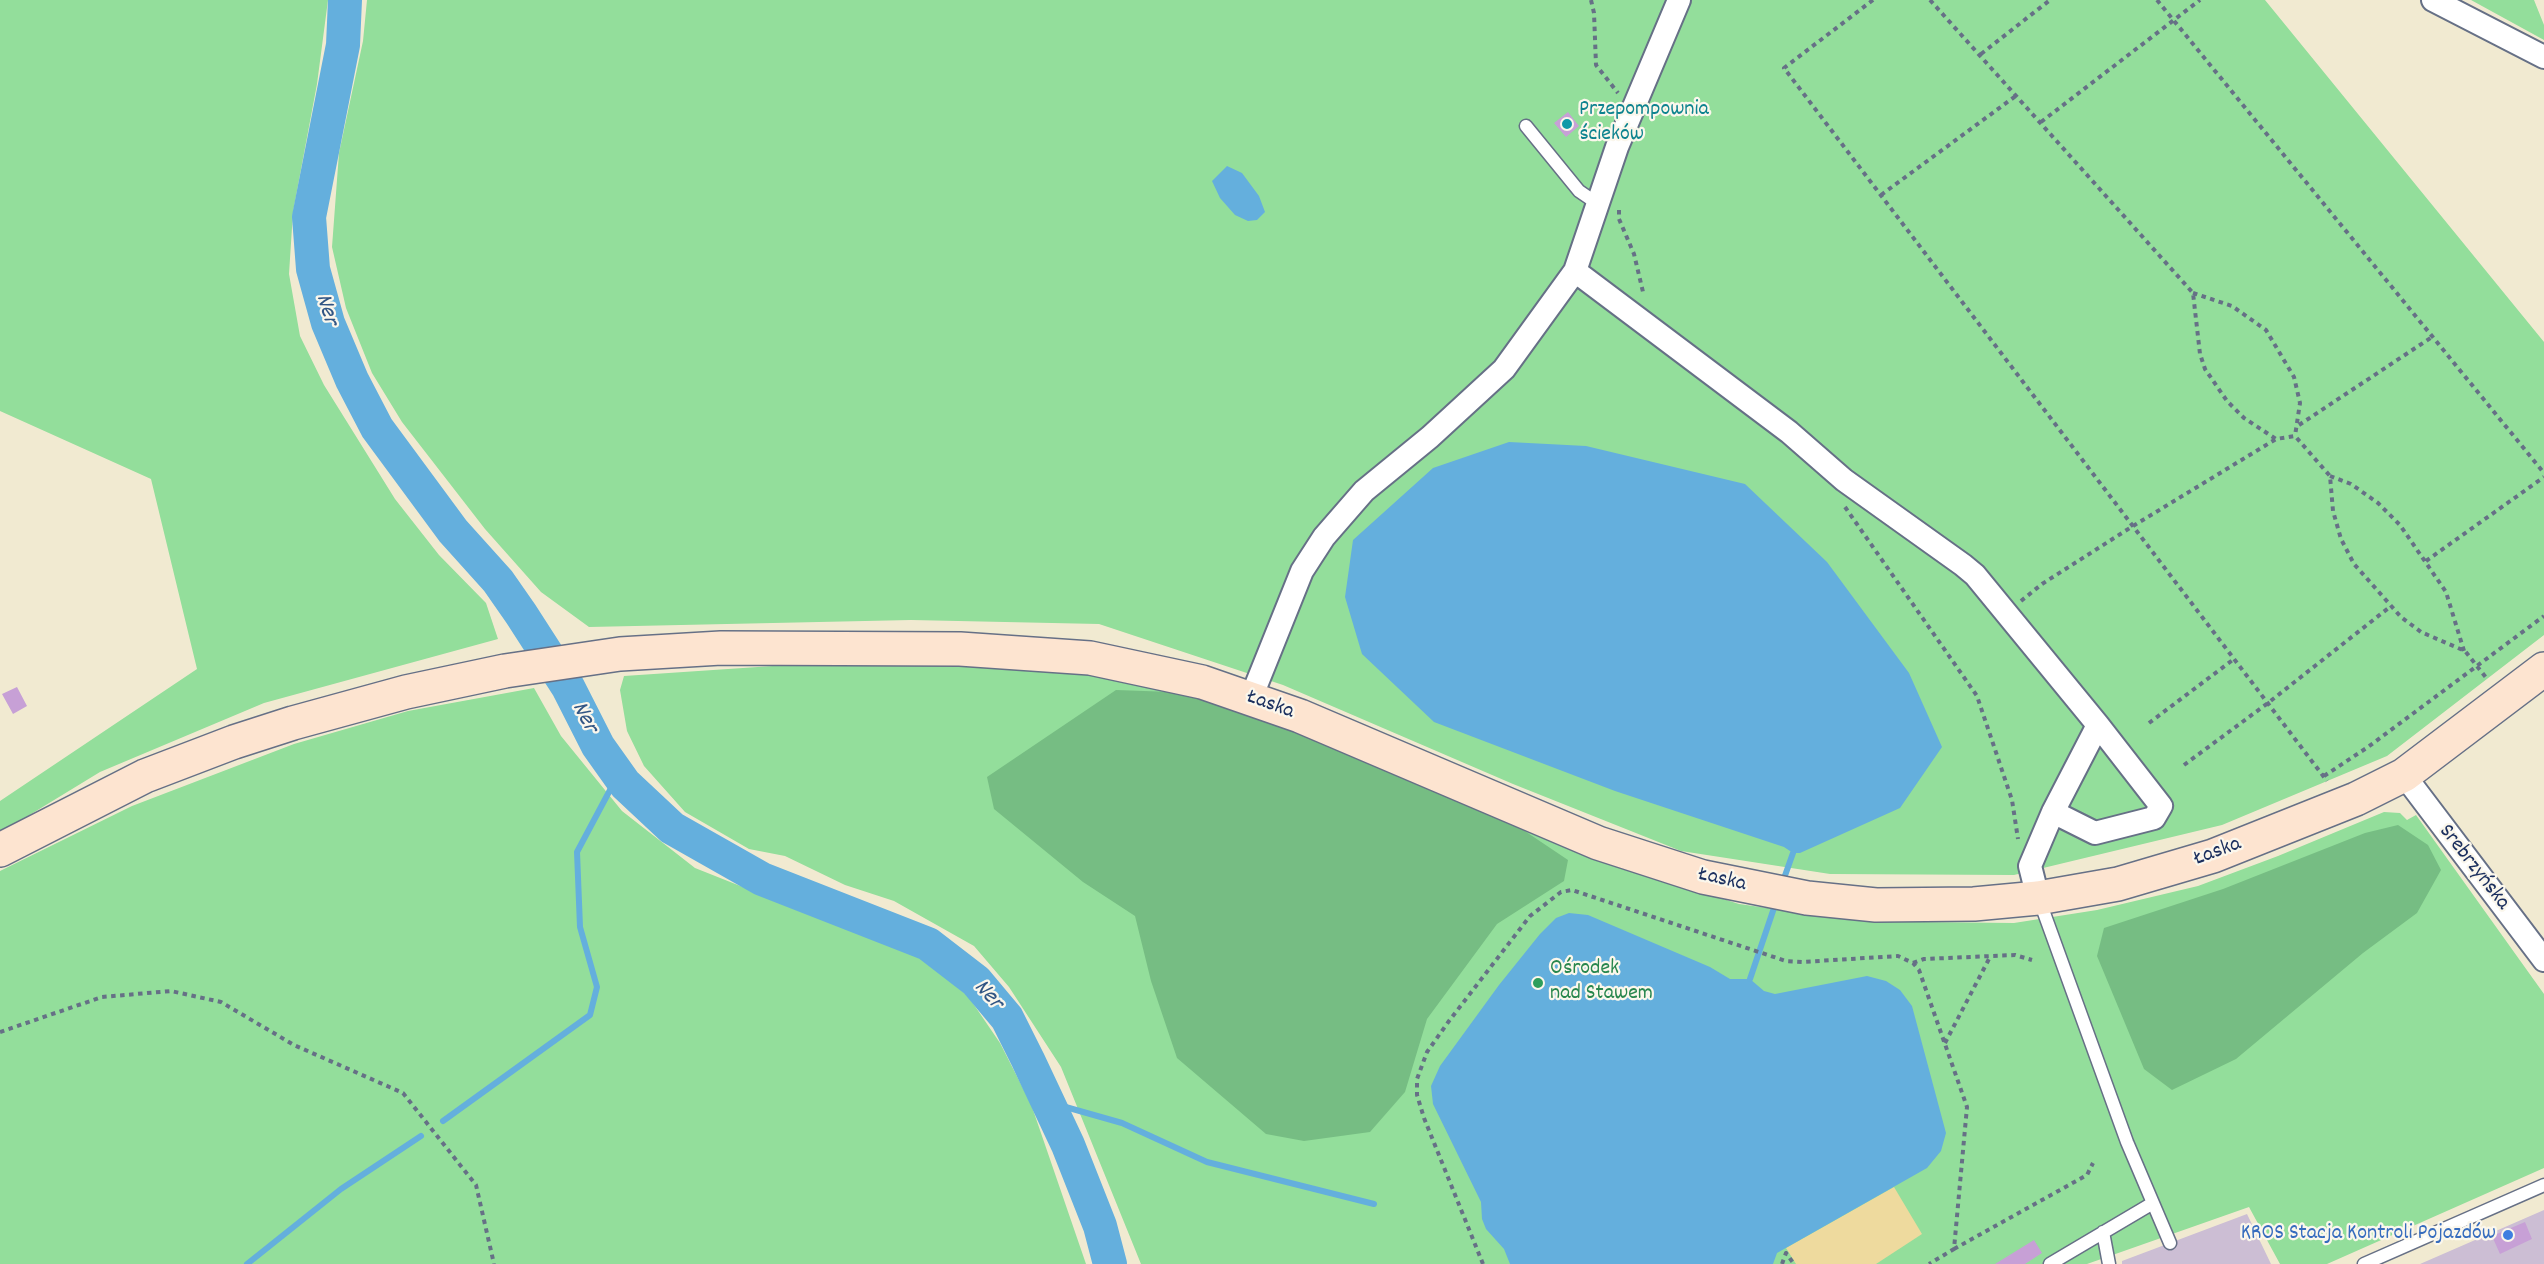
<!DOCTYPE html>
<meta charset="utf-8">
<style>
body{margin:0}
canvas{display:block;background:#f1ead1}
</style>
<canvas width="2544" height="1264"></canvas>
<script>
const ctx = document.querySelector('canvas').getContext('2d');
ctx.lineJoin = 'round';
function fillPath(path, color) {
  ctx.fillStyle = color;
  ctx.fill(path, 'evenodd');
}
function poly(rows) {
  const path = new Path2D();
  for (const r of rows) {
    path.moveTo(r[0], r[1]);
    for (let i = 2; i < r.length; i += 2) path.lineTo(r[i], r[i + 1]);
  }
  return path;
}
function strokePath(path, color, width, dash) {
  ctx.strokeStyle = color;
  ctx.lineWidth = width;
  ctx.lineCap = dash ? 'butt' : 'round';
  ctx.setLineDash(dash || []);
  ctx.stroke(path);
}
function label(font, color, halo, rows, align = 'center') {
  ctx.font = font + ' Dekko,sans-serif';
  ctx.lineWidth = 4.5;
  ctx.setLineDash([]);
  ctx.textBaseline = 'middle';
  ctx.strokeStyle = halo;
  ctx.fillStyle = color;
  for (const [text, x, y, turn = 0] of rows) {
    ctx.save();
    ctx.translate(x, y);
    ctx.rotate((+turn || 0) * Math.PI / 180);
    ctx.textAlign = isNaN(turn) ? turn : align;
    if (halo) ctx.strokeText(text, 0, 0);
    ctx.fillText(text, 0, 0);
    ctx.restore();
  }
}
fillPath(poly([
 [2544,1210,2544,1264,2420,1264],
 [2247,1214,2271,1264,2122,1264,2122,1261]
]), '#ccbed4');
fillPath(poly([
 [0,0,328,0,317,84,293,212,289,274,300,336,324,385,395,499,439,555,486,603,498,639,264,703,100,772,0,833,0,801,197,669,151,479,0,411],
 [367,0,2265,0,2544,342,2544,635,2387,756,2222,825,2014,875,1830,874,1681,851,1513,784,1283,685,1099,624,911,620,589,627,541,592,485,529,402,422,372,373,346,308,332,247,339,153,363,41],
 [2471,0,2534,0,2544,25,2544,40],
 [847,661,1013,666,1100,675,1200,693,1620,866,1739,904,1810,914,1918,922,2014,923,2097,910,2198,886,2278,856,2384,812,2400,813,2407,820,2416,815,2544,994,2544,1168,2327,1264,2280,1264,2249,1207,2087,1264,1141,1264,1061,1067,1009,987,974,946,894,901,845,885,785,856,749,849,685,812,644,766,627,731,620,690,624,676],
 [534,688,561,736,622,811,695,868,831,922,887,939,928,962,968,996,1000,1043,1031,1104,1086,1264,0,1264,0,871,132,806,294,744,408,711]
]), '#93de9b');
fillPath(poly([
 [1116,690,1200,693,1486,805,1568,860,1564,881,1497,924,1427,1019,1405,1092,1370,1132,1304,1141,1266,1134,1177,1058,1151,981,1135,916,1083,882,994,809,987,777],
 [2398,825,2428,845,2441,870,2417,913,2363,953,2236,1059,2172,1090,2144,1069,2097,956,2104,928,2223,889,2365,833]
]), '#76bd83');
fillPath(poly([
 [1894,1187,1922,1234,1876,1264,1796,1264,1786,1248]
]), '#eeda9e');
fillPath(poly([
 [1227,166,1242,173,1259,196,1265,212,1257,220,1248,221,1235,215,1220,198,1212,181],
 [1509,442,1586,446,1745,484,1827,562,1909,673,1942,747,1900,808,1800,853,1793,853,1784,847,1615,791,1434,722,1362,654,1345,597,1353,540,1433,468],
 [1569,913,1588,915,1710,967,1730,979,1750,979,1764,991,1775,994,1867,976,1886,981,1900,990,1912,1006,1946,1133,1941,1151,1927,1168,1777,1253,1773,1264,1510,1264,1504,1249,1486,1229,1482,1219,1481,1202,1433,1104,1431,1086,1440,1066,1499,985,1540,934,1556,918]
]), '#64afdd');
strokePath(poly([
 [1782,884,1793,853],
 [1750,979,1776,902],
 [1048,1102,1122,1123,1207,1162,1374,1204],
 [443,1121,590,1015,597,987,580,927,577,852,618,775],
 [247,1264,341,1189,421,1136]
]), '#64afdd', 6);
strokePath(poly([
 [345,0,343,45,309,217,313,269,328,323,352,380,377,428,453,531,498,581,521,614,568,687,598,746,625,784,672,828,762,879,928,944,976,981,1007,1018,1028,1060,1068,1145,1100,1226,1110,1264]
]), '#64afdd', 34);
fillPath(poly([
 [1568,112,1579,126,1566,137,1554,123],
 [17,687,27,706,13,714,2,694],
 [2525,1222,2532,1239,2500,1254,2492,1236],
 [2034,1240,2042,1253,2025,1264,1995,1264]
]), '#c7a0d6');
const service = poly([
 [1526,126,1579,191,1598,204],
 [2039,899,2127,1142,2170,1243],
 [2103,1232,2109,1264],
 [2050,1264,2153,1203],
 [2364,1264,2544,1185]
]);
const minor = poly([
 [2433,0,2544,57],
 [1575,271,1617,147,1679,0],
 [1251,698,1302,571,1324,537,1364,491,1430,437,1504,369,1575,271,1789,432,1844,480,1963,565,1975,575,2098,725],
 [2404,775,2544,960],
 [2038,898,2030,866,2053,812,2098,725,2161,806,2154,818,2095,833,2053,812]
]);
const secondary = poly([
 [0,850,145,776,234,742,293,723,406,692,505,671,620,654,721,648,960,649,1090,658,1202,682,1300,716,1598,843,1703,877,1807,898,1876,905,1974,904,2038,898,2118,884,2213,856,2356,799,2404,775,2544,669]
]);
strokePath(service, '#667086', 15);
strokePath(minor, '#667086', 26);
strokePath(secondary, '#667086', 36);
strokePath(poly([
 [1591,0,1594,13,1596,65,1618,93],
 [1873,0,1784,68,2327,781],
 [1930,0,2193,293,2200,354,2205,369,2227,401,2244,418,2276,439,2295,436,2330,476,2333,511,2341,539,2354,564,2401,617,2421,632,2465,651,2488,680],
 [2157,0,2544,473],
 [1981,54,2050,0],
 [2041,122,2200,0],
 [1881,195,2017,95],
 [1619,210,1619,219,1634,254,1643,292],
 [2193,293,2232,306,2266,330,2294,377,2300,403,2295,436],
 [2299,425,2432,337],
 [2330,476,2351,484,2378,503,2400,525,2446,592,2464,651],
 [1845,507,1977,696,2012,800,2018,839],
 [2426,561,2544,477],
 [2021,601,2042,584,2133,526,2276,439],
 [2149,723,2234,659],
 [2184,765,2268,703,2391,606],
 [2324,776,2368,747,2544,616],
 [1913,963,1924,959,2015,955,2032,960],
 [0,1032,102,997,171,991,221,1002,294,1045,403,1093,476,1185,494,1264],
 [1945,1043,1990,957],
 [1954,1249,2087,1175,2093,1163],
 [1483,1264,1424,1118,1417,1095,1417,1079,1427,1052,1449,1021,1530,916,1561,892,1572,890,1786,961,1802,962,1898,956,1913,963,1919,970,1967,1107,1954,1249,1929,1264],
 [1782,1264,1786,1253,1794,1264]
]), '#667086', 4, [4.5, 4.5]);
strokePath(service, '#fff', 12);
strokePath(minor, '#fff', 22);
strokePath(secondary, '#fde4d0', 33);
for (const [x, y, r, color] of [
 [1567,124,6,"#0f9aa8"],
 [1538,983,6,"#2e9e5b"],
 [2508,1235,6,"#3f7fe0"]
]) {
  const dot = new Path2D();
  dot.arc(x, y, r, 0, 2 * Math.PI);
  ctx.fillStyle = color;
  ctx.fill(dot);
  strokePath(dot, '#fbf7ec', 2);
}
label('22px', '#0d838f', '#fbf7ec', [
 ["Przepompownia",1579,111],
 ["ścieków",1579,136]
], 'left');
label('22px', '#1b2f5e', '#fbf7ec', [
 ["Łaska",1270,706,20],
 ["Łaska",2218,853,-20],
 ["Srebrzyńska",2473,868,52],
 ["Łaska",1722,881,13]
]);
label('22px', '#27864d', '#fbf7ec', [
 ["Ośrodek",1550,970],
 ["nad Stawem",1550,995]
], 'left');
label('22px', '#366cbe', '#fbf7ec', [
 ["KROS Stacja Kontroli Pojazdów",2496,1235]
], 'right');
label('italic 24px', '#315584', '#fbf7ec', [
 ["Ner",325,310,73],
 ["Ner",583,718,63],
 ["Ner",987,996,48]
]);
</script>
